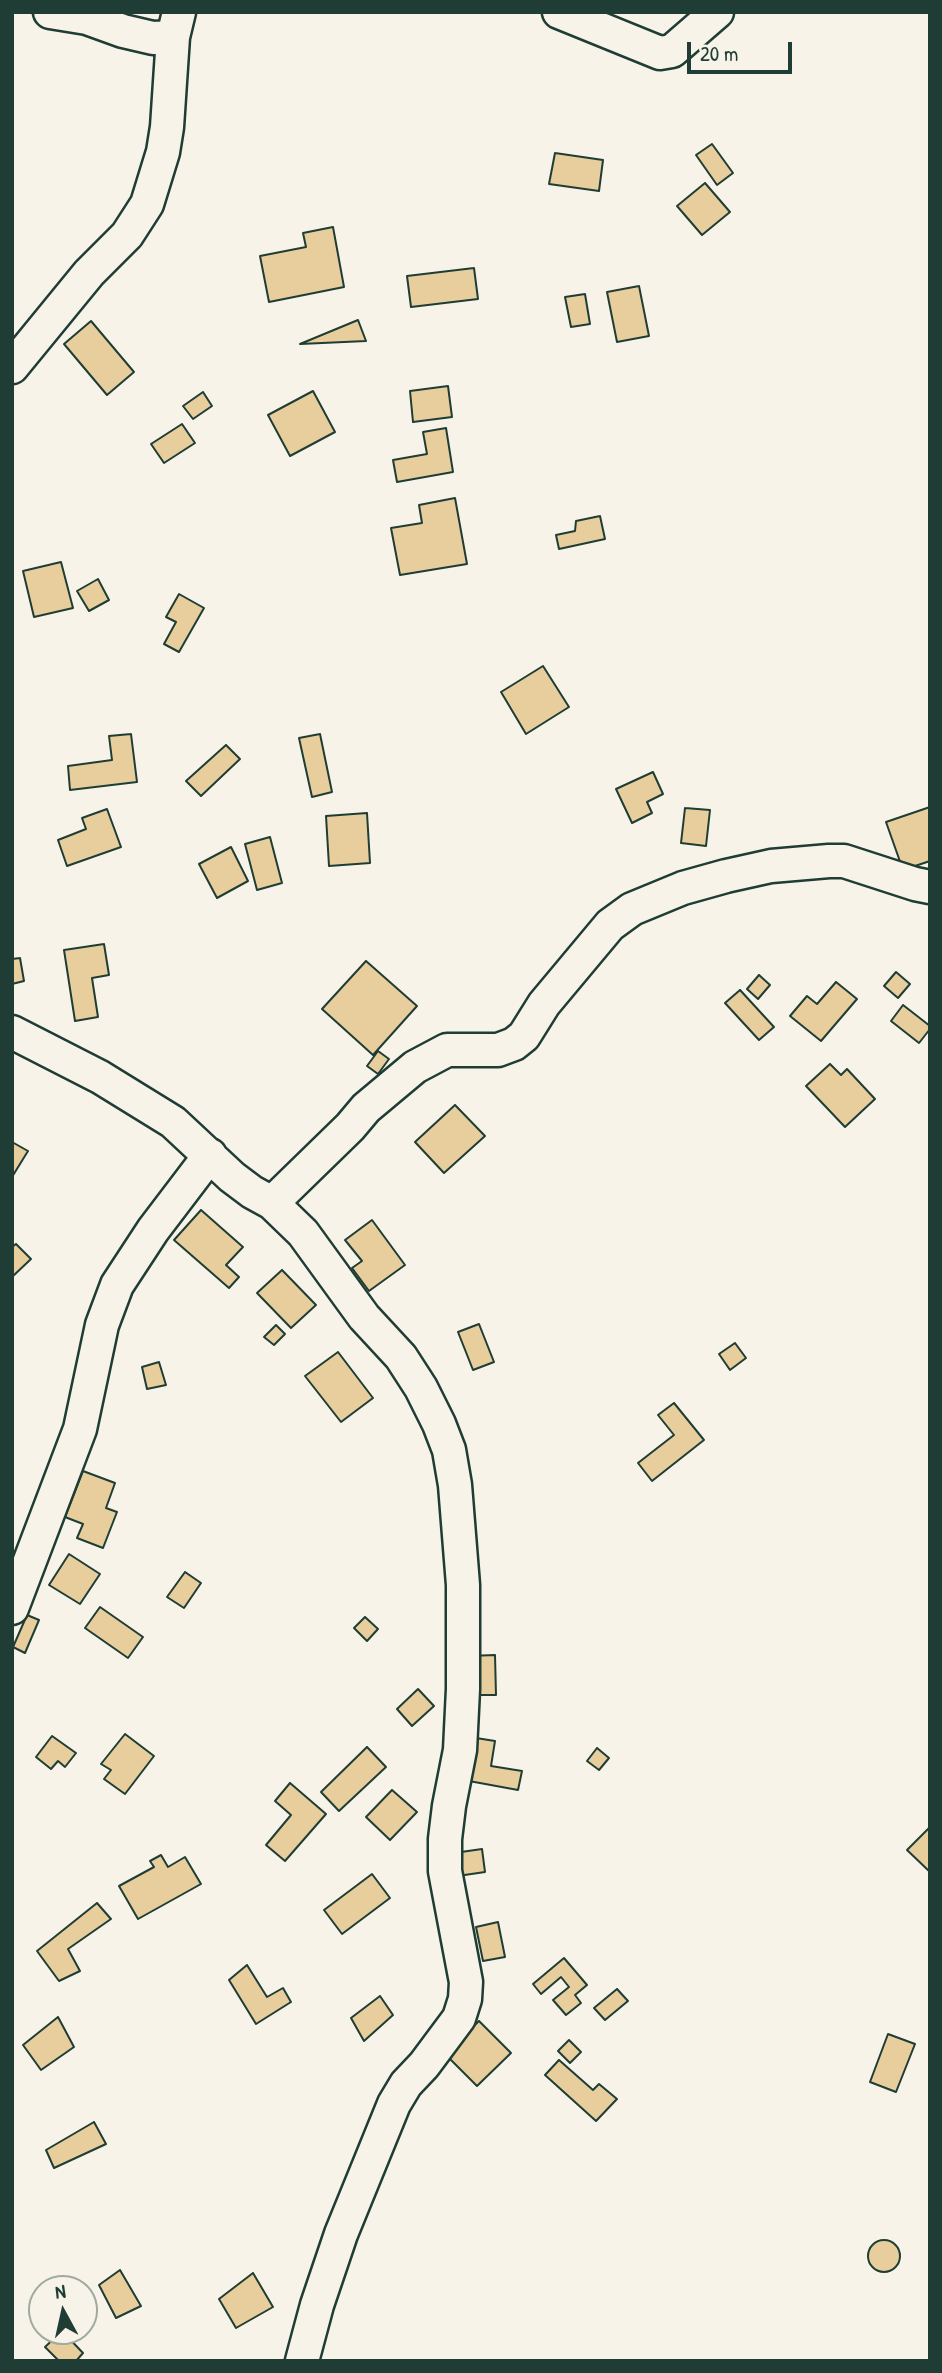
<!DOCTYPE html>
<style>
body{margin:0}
#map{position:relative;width:942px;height:2373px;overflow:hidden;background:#f7f3e8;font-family:"Patrick Hand",sans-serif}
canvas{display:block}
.frame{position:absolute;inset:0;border:14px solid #1f3d34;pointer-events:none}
.north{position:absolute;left:28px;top:2275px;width:70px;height:70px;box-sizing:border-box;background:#f7f3e8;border:2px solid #a1aaa0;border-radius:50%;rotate:352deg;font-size:19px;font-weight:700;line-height:28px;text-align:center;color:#1f3d34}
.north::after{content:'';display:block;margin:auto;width:24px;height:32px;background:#1f3d34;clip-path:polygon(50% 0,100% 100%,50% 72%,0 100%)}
.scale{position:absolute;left:687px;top:42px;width:105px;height:32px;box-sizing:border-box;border:4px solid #1f3d34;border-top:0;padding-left:9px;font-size:21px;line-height:24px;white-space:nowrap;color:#1f3d34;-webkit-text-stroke:5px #f7f3e8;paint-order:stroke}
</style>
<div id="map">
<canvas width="942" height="2373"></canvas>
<div class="frame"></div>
<div class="north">N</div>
<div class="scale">20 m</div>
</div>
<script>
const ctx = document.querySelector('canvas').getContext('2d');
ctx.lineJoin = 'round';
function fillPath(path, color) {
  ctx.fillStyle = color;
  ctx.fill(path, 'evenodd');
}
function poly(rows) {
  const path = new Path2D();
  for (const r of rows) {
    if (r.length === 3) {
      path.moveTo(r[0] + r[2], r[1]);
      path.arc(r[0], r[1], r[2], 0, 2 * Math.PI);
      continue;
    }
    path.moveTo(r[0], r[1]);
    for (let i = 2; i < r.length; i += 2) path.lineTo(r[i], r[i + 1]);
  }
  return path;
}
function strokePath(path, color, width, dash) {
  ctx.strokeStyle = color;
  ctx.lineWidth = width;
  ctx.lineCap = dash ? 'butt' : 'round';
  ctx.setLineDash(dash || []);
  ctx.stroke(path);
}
const building = poly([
 [712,144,733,173,717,185,696,155,712,144],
 [555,153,603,160,599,191,549,184,555,153],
 [705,183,730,212,702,235,677,206,705,183],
 [333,227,344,287,269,302,260,256,306,247,303,233,333,227],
 [474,268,478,299,411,307,407,276,474,268],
 [639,286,649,336,617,342,607,292,639,286],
 [585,294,590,324,571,327,565,297,585,294],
 [358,320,366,341,300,344,358,320],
 [91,321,134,372,107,395,64,344,91,321],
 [448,386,452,417,413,422,410,391,448,386],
 [313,391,335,432,290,456,268,415,313,391],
 [203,392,212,406,193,419,183,406,203,392],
 [182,424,195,443,164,463,151,444,182,424],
 [446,428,453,472,397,482,393,460,427,454,423,432,446,428],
 [455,498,467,564,400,575,391,528,422,523,419,505,455,498],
 [600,516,605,539,559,549,556,535,575,531,576,521,600,516],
 [61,562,73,608,34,617,23,571,61,562],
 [98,579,109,600,89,611,77,591,98,579],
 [179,594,204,608,179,652,164,644,176,622,166,617,179,594],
 [543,666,569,707,526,734,501,692,543,666],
 [131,734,137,782,70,790,68,766,112,760,109,736,131,734],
 [320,734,332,792,312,797,299,738,320,734],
 [226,745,240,759,201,796,186,781,226,745],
 [653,772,663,794,647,802,652,813,632,823,616,789,653,772],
 [930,807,930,861,903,870,886,822,930,807],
 [685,808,710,810,706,846,681,843,685,808],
 [107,809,121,847,67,866,58,840,86,829,82,818,107,809],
 [367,813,370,863,329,866,326,816,367,813],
 [270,837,282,883,257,890,245,844,270,837],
 [231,847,248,881,217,898,199,864,231,847],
 [104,944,109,975,92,978,98,1017,75,1021,64,950,104,944],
 [20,958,24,981,12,984,12,959,20,958],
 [366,961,417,1006,373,1055,322,1009,366,961],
 [896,972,910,984,898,998,884,986,896,972],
 [759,975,770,985,758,999,747,989,759,975],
 [836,982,857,999,821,1041,790,1016,807,996,817,1004,836,982],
 [740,990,774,1027,759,1040,725,1003,740,990],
 [903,1005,930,1026,930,1029,919,1043,891,1021,903,1005],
 [378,1051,389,1059,378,1074,367,1066,378,1051],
 [830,1064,841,1075,847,1069,875,1099,845,1127,806,1086,830,1064],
 [455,1105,485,1136,444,1173,415,1142,455,1105],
 [12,1142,28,1151,12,1177,12,1142],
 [201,1210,243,1247,226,1265,239,1277,229,1288,174,1240,201,1210],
 [372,1220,405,1265,369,1291,352,1268,362,1261,345,1240,372,1220],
 [16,1244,31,1259,12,1277,12,1247,16,1244],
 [282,1270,316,1305,291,1328,257,1293,282,1270],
 [479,1324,494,1362,473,1370,458,1332,479,1324],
 [276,1325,285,1334,274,1345,264,1337,276,1325],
 [735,1343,746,1358,730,1370,719,1354,735,1343],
 [338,1352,373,1398,341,1422,305,1376,338,1352],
 [159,1362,166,1385,147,1389,142,1367,159,1362],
 [674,1403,704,1440,652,1481,638,1463,674,1435,658,1415,674,1403],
 [83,1471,115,1483,106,1508,117,1512,103,1548,77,1538,83,1524,65,1517,83,1471],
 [69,1554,100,1574,80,1604,49,1585,69,1554],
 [185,1572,201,1583,184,1608,167,1597,185,1572],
 [100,1607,143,1637,128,1658,85,1628,100,1607],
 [27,1615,39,1620,25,1653,13,1647,27,1615],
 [365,1617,378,1629,367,1641,354,1628,365,1617],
 [495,1655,496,1695,470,1695,469,1656,495,1655],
 [418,1689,434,1706,412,1726,397,1709,418,1689],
 [125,1734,154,1756,125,1794,104,1779,111,1770,101,1764,125,1734],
 [52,1736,76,1753,65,1767,58,1761,51,1769,36,1757,52,1736],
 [476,1738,495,1741,491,1766,522,1771,518,1790,469,1781,476,1738],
 [367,1747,386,1767,339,1811,321,1792,367,1747],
 [597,1748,609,1758,599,1770,587,1761,597,1748],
 [290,1783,326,1814,285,1861,266,1845,291,1815,275,1801,290,1783],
 [392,1790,417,1812,390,1840,366,1817,392,1790],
 [930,1827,930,1872,907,1850,930,1827],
 [482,1849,485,1872,451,1877,447,1854,482,1849],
 [161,1855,168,1867,185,1857,201,1884,138,1919,119,1886,154,1867,150,1861,161,1855],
 [372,1874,390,1898,342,1934,324,1910,372,1874],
 [97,1903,111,1919,68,1949,80,1971,59,1981,37,1951,97,1903],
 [498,1922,505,1957,483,1961,476,1927,498,1922],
 [564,1958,587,1985,575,1995,581,2003,566,2015,553,2000,569,1987,561,1977,541,1994,533,1984,564,1958],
 [247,1965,267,1997,283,1988,291,2002,256,2024,229,1980,247,1965],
 [617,1989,628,2001,605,2020,594,2008,617,1989],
 [380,1996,393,2015,364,2041,351,2018,380,1996],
 [58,2017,74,2047,41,2070,23,2045,58,2017],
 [479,2021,511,2053,477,2086,445,2054,479,2021],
 [888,2034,915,2044,896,2092,870,2082,888,2034],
 [569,2040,581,2052,570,2063,558,2051,569,2040],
 [559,2060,593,2090,599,2084,617,2099,596,2121,545,2075,559,2060],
 [94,2122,106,2144,54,2168,46,2150,94,2122],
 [884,2256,16],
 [120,2270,141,2306,116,2318,99,2285,120,2270],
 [253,2273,273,2307,236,2328,219,2299,253,2273],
 [62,2331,83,2353,76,2361,59,2361,45,2347,62,2331]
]);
fillPath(building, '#e7ce9c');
strokePath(building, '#1f3d34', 2);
const minor = poly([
 [50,12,87,18,123,31,153,38,173,37],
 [559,12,660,53,672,51,717,12],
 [12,367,89,273,127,235,147,204,163,152,167,127,173,37,179,12],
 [12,1032,100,1077,173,1122,232,1177,252,1192,272,1203,303,1233,364,1317,401,1357,421,1388,439,1424,449,1450,455,1485,463,1585,463,1689,460,1750,449,1806,445,1839,445,1871,466,1982,465,1999,459,2018,424,2065,406,2084,394,2104,341,2234,317,2305,302,2361],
 [272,1203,350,1127,366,1108,415,1067,447,1050,498,1050,514,1044,524,1036,544,1004,610,925,632,909,683,888,726,876,771,866,829,861,844,861,915,884,930,887],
 [12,1608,80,1429,102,1325,117,1285,153,1230,210,1155]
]);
strokePath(minor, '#1f3d34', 37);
strokePath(minor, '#f7f3e8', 32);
</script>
